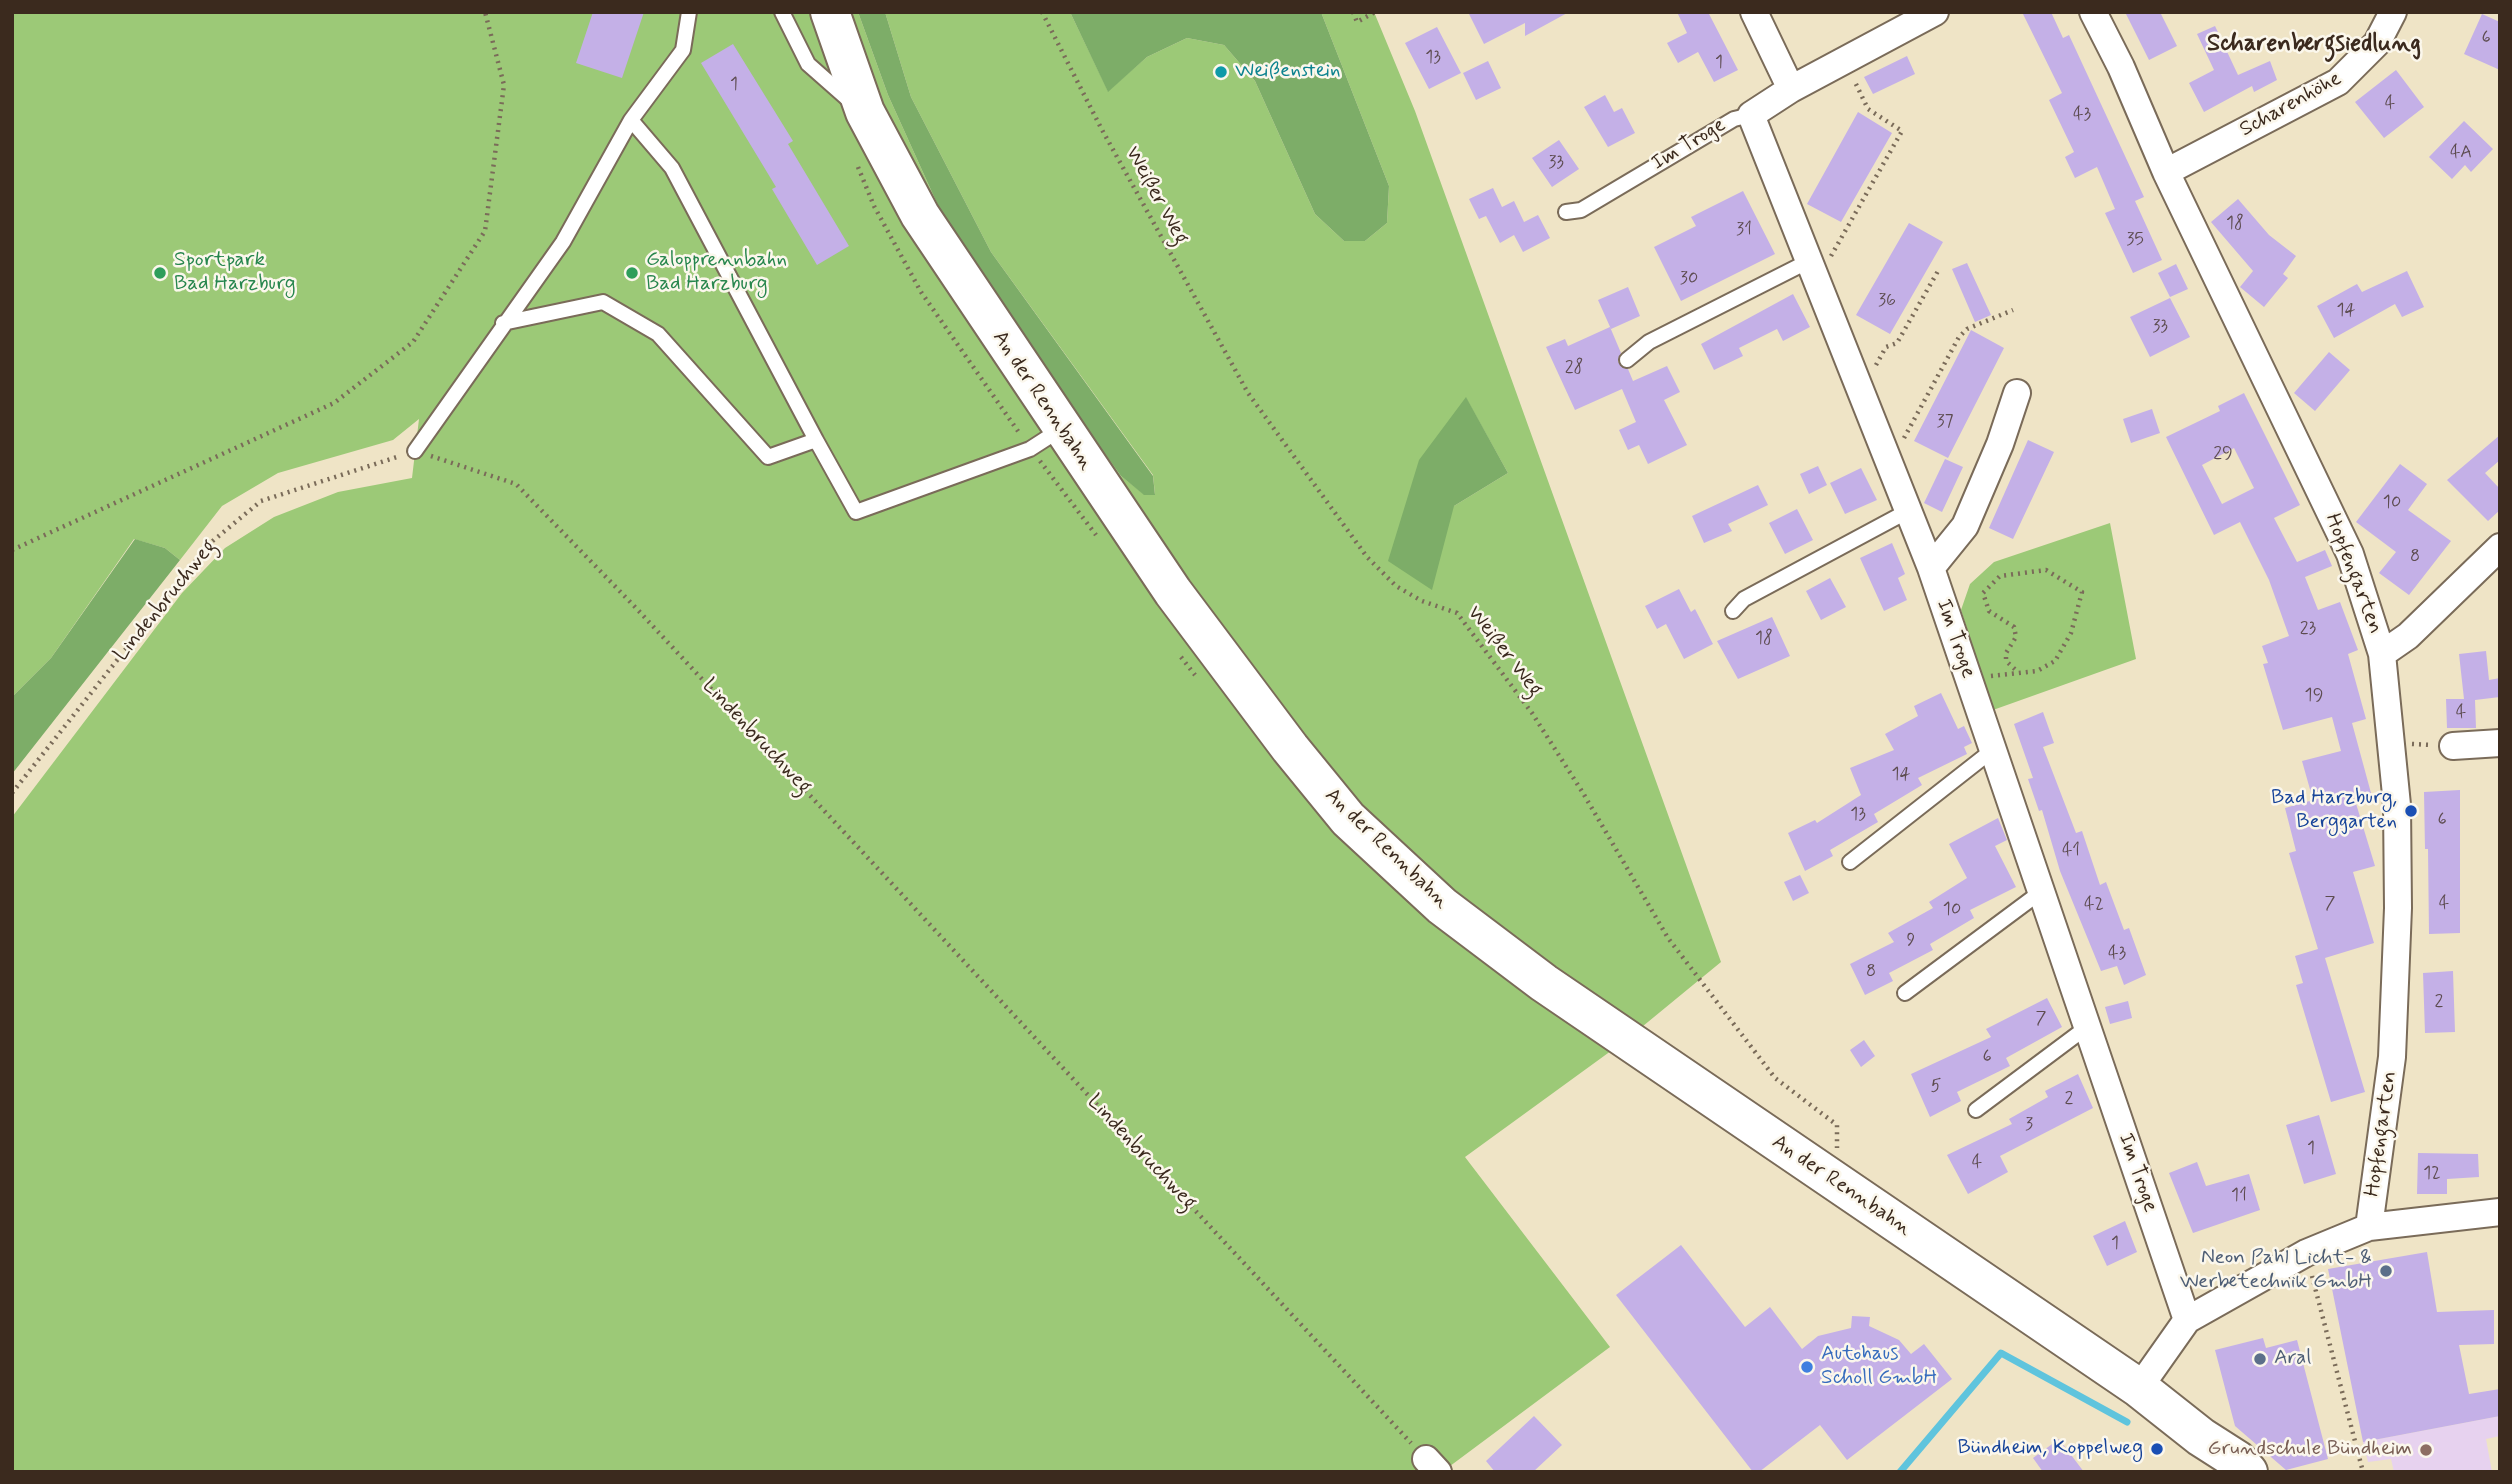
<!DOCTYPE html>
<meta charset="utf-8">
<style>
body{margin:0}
#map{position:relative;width:2512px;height:1484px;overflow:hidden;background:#efe4c6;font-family:Mynerve,sans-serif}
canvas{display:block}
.frame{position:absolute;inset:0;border:14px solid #3b2a1e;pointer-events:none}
</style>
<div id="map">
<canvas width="2512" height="1484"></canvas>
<div class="frame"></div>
</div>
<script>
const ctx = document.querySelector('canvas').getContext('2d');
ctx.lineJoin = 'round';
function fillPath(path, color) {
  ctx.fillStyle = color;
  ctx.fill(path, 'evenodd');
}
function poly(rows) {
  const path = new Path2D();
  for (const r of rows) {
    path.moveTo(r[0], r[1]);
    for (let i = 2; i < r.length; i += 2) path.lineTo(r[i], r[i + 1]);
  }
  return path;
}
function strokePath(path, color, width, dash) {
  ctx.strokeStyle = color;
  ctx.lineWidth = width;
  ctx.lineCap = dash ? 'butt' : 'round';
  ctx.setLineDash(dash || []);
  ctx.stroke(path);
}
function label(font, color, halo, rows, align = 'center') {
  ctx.font = font + ' Mynerve,sans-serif';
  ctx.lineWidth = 5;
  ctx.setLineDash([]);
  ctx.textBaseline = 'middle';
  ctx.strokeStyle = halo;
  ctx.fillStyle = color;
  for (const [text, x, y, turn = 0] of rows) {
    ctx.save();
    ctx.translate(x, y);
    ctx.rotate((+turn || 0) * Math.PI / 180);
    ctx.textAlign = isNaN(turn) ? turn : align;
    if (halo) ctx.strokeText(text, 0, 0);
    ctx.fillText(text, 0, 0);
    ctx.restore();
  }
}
fillPath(poly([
 [2500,1416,2500,1436,2486,1439,2492,1472,2394,1472,2391,1459,2368,1462,2363,1442]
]), '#e7d2ef');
fillPath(poly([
 [12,12,858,12,888,95,945,221,1121,476,1145,495,1155,494,1153,475,991,252,911,97,885,12,1070,12,1108,91,1147,57,1187,38,1224,45,1255,81,1315,214,1344,241,1365,241,1387,223,1389,186,1321,12,1374,12,1415,111,1721,962,1626,1040,1465,1157,1610,1347,1442,1472,12,1472,12,817,182,593,225,548,274,517,338,492,412,478,419,419,393,440,278,473,222,506,180,560,165,548,134,539,51,658,12,697],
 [1466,398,1508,473,1454,506],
 [2110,523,2136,659,1993,710,1961,610,1970,584,1994,562]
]), '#9cc977');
fillPath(poly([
 [858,12,885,12,911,97,991,252,1153,476,1155,495,1144,495,1121,476,1002,311,945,221,888,95],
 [1070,12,1321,12,1389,186,1387,223,1365,241,1344,241,1315,214,1255,81,1224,45,1187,38,1147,57,1108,92],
 [1466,397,1508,473,1454,506,1432,590,1388,561,1419,460],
 [135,539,165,548,180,560,12,774,12,697,51,658]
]), '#7dad68');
strokePath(poly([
 [1900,1472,2001,1353,2127,1422]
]), '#5fc4dd', 7);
fillPath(poly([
 [593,12,644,12,622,78,576,63],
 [1468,12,1569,12,1525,36,1525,23,1484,44],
 [1677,12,1708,12,1738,70,1714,82,1698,52,1678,63,1667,43,1687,33],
 [2022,12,2051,12,2063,38,2069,35,2144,197,2135,201,2162,260,2133,273,2105,213,2115,209,2097,167,2075,178,2065,157,2074,152,2049,100,2062,93],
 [2125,12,2160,12,2177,46,2149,60],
 [2482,14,2500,22,2500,70,2464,54],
 [2215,26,2238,75,2270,61,2277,80,2254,92,2252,86,2204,112,2189,83,2214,70,2197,34],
 [1437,27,1461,73,1429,89,1405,43],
 [733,44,793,141,788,144,849,246,817,265,772,189,776,187,701,63],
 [1907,56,1915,74,1873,94,1864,77],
 [1488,61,1501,88,1476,100,1463,73],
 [2396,70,2424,107,2384,138,2355,102],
 [1605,95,1614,112,1622,108,1635,133,1608,147,1584,107],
 [1858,112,1892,133,1841,222,1807,204],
 [2464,121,2493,149,2471,172,2465,165,2452,179,2429,157],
 [1559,140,1579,169,1552,187,1532,158],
 [1493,188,1502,207,1514,201,1524,222,1538,215,1550,238,1523,252,1514,235,1500,243,1486,216,1479,219,1469,199],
 [1743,191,1775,254,1681,301,1654,247,1696,226,1691,217],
 [2238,199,2269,235,2296,256,2283,274,2288,278,2264,307,2240,287,2253,271,2211,222],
 [1909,223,1943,242,1890,334,1856,315],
 [1967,263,1991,315,1975,322,1952,269],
 [2176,264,2188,289,2170,297,2158,273],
 [2407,271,2424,307,2402,317,2395,304,2334,338,2317,306,2357,284,2362,292],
 [1628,287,1640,316,1611,329,1598,300],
 [1793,294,1810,327,1783,341,1777,329,1739,348,1743,356,1714,370,1701,344],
 [2170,298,2190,337,2150,357,2130,317],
 [1610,327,1621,353,1618,362,1628,369,1633,381,1667,366,1680,392,1664,400,1687,445,1648,464,1639,445,1628,450,1619,430,1636,422,1622,389,1575,410,1546,347,1565,339,1568,346],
 [1971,330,2004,348,1948,458,1914,441],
 [2329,352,2350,370,2315,411,2294,393],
 [2244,393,2300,505,2274,518,2297,562,2325,550,2332,566,2305,577,2318,610,2340,602,2358,650,2348,654,2366,719,2352,723,2371,793,2354,797,2375,866,2353,872,2374,943,2325,958,2365,1092,2331,1102,2296,985,2303,983,2295,956,2318,949,2289,853,2296,851,2285,808,2313,800,2302,761,2341,751,2332,717,2283,730,2263,664,2268,663,2262,646,2289,636,2269,580,2240,522,2214,535,2166,437,2220,411,2218,406],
 [2234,448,2254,488,2222,504,2202,465],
 [2152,409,2160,433,2131,443,2123,419],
 [2500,435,2500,460,2485,473,2500,489,2500,510,2488,521,2447,480],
 [2028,440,2054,452,2013,539,1989,528],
 [1945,459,1963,467,1942,512,1924,503],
 [2400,464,2427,484,2408,510,2451,541,2409,595,2379,573,2396,552,2356,522],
 [1818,466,1827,485,1809,494,1800,474],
 [1861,468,1877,500,1845,514,1830,483],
 [1758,485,1768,505,1728,524,1732,531,1704,543,1692,516],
 [1797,509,1813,540,1785,554,1769,523],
 [1892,543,1905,574,1898,578,1907,600,1884,611,1860,558],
 [1830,578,1846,607,1821,620,1806,591],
 [1679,589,1691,612,1695,609,1713,644,1684,659,1666,624,1657,629,1645,606],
 [1772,617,1790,656,1738,679,1717,641],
 [2486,651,2489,680,2500,678,2500,697,2475,700,2476,728,2447,728,2446,699,2464,699,2459,654],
 [1941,693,1958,729,1964,726,1972,743,1964,747,1967,754,1918,778,1922,785,1874,814,1878,822,1830,850,1833,856,1805,871,1788,833,1815,820,1817,823,1861,795,1850,768,1894,750,1885,734,1918,716,1914,706],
 [2043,712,2054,743,2043,747,2076,833,2082,831,2100,885,2106,882,2124,930,2129,928,2146,975,2124,985,2117,966,2101,971,2060,871,2042,810,2039,811,2028,779,2033,778,2014,724],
 [2460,790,2460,933,2429,934,2428,849,2425,849,2424,792],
 [1998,818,2007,840,1995,846,2016,887,1970,910,1974,918,1930,944,1933,950,1889,973,1893,981,1865,995,1850,964,1894,942,1888,933,1933,908,1929,902,1967,878,1949,844],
 [1800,875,1809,893,1793,901,1784,882],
 [2453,971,2455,1032,2425,1033,2423,973],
 [2047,998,2062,1027,2006,1058,2010,1066,1957,1092,1961,1101,1930,1117,1911,1074,1991,1037,1986,1029],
 [2128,1001,2132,1018,2110,1024,2105,1007],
 [1864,1040,1875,1056,1861,1067,1850,1050],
 [2078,1074,2093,1108,2000,1156,2008,1172,1968,1194,1947,1155,2012,1124,2009,1119,2048,1097,2045,1091],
 [2319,1115,2336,1174,2304,1184,2286,1125],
 [2418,1153,2478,1154,2479,1177,2447,1179,2447,1194,2417,1194],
 [2197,1162,2206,1186,2249,1174,2260,1210,2193,1233,2169,1173],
 [2125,1221,2137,1252,2107,1266,2093,1236],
 [1681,1245,1745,1327,1770,1307,1802,1349,1818,1336,1851,1328,1852,1316,1870,1317,1869,1326,1899,1340,1911,1354,1924,1344,1952,1379,1847,1460,1820,1425,1759,1472,1753,1472,1616,1295],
 [2427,1252,2437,1312,2494,1310,2494,1344,2459,1345,2469,1394,2500,1389,2500,1416,2363,1442,2328,1269],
 [2263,1338,2266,1348,2297,1340,2328,1459,2286,1470,2235,1426,2215,1350],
 [1534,1416,1562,1445,1533,1472,1495,1472,1486,1461],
 [2059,1439,2084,1472,2043,1472,2033,1458]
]), '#c4b0e7');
const lane = poly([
 [782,12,808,64,850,101],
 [631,120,672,168,816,440],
 [1566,212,1581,210,1734,119,1751,115],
 [503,323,603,302,658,334,768,457,816,440,856,512,1030,449,1061,429],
 [1627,360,1649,342,1807,262],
 [415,451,563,242,631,120,683,50,689,12],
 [1733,611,1744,599,1908,511],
 [1850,862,1994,749],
 [1905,993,2042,891],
 [1976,1110,2087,1027]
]);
const street = poly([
 [1754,12,1791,89],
 [1935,12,1791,89,1751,115,1931,568,2187,1320],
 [2093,12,2121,67,2166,172,2350,554,2382,654,2397,805,2398,908,2392,1057,2369,1227],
 [2166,172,2338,82,2377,43,2393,12],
 [1931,568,1965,526,2000,444,2017,393],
 [2382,654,2408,636,2500,547],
 [2453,746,2500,743],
 [2139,1388,2187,1320,2306,1253,2369,1227,2500,1212],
 [1426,1459,1438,1472]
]);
const secondary = poly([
 [830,12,865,112,920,215,1173,592,1290,748,1348,819,1442,906,1544,983,2139,1388,2201,1437,2237,1460,2248,1472]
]);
strokePath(lane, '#7a6b59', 18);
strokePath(street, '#7a6b59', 30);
strokePath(secondary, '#7a6b59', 42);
strokePath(poly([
 [1042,12,1101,128,1248,393,1367,557,1396,586,1422,601,1457,613,1532,713,1583,793,1668,938,1775,1078,1837,1125,1837,1148],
 [1353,12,1357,22,1375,12],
 [858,167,874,206,921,292,1020,434],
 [1831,256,1902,131,1868,109,1854,80],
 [1876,365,1886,347,1897,343,1938,271],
 [1904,438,1959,337,1967,329,2013,310],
 [431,456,516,484,636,608,1411,1443],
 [1040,461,1096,535],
 [12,550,334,403,413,342,485,231,504,85,485,12],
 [1181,657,1195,675],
 [1991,676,2037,671,2055,661,2071,633,2082,592,2046,570,2000,576,1983,593,1989,611,2014,627,2016,637,2006,653,2006,661,2018,672],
 [2412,744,2431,745],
 [12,793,209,544,261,501,400,456],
 [2312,1276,2363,1472]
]), '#7a6b59', 4.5, [2, 5]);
strokePath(lane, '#fff', 14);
strokePath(street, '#fff', 26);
strokePath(secondary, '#fff', 38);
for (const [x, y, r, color] of [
 [1221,72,7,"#0f9aa8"],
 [160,273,7,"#2e9e5b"],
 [632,273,7,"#2e9e5b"],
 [2411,811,7,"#1a4fb4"],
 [2386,1271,7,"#5c6f8a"],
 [2260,1359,7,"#5c6f8a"],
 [1807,1367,7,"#3f7fe0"],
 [2157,1449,7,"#1a4fb4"],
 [2426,1450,7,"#8d6e63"]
]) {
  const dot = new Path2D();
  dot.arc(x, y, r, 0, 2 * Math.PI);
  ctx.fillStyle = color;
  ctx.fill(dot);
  strokePath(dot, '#fbf7ec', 2.5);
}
label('18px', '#5d4c50', null, [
 ["6",2486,38],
 ["13",1433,58],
 ["1",1719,63],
 ["1",734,85],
 ["4",2390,104],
 ["43",2082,115],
 ["4A",2461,153],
 ["33",1556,163],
 ["18",2235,224],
 ["31",1744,230],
 ["35",2135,240],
 ["30",1689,279],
 ["36",1887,301],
 ["14",2346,311],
 ["33",2160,327],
 ["28",1574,368],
 ["37",1945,422],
 ["29",2223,454],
 ["10",2392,503],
 ["8",2415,557],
 ["23",2308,629],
 ["18",1764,639],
 ["19",2314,696],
 ["4",2461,713],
 ["14",1901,775],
 ["13",1858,815],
 ["6",2442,820],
 ["41",2071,851],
 ["7",2330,904],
 ["4",2444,904],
 ["42",2094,905],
 ["10",1952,910],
 ["9",1911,941],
 ["43",2117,954],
 ["8",1871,972],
 ["2",2439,1002],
 ["7",2041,1019],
 ["6",1987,1057],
 ["5",1936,1087],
 ["2",2069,1099],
 ["3",2029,1125],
 ["1",2311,1149],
 ["4",1977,1163],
 ["12",2432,1174],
 ["11",2239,1196],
 ["1",2115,1244]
]);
label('21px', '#0d838f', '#fbf7ec', [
 ["Weißenstein",1235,72]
], 'left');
label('21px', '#3b2a1e', '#fbf7ec', [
 ["Scharenhöhe",2291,105,-29],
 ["Im Troge",1689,145,-31],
 ["Weißer Weg",1156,196,61],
 ["An der Rennbahn",1042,401,56],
 ["Hopfengarten",2353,574,69],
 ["Lindenbruchweg",166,601,-51],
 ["Im Troge",1955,639,71],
 ["Weißer Weg",1504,652,52],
 ["Lindenbruchweg",756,737,47],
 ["An der Rennbahn",1386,849,44],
 ["Hopfengarten",2382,1134,-82],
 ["Lindenbruchweg",1141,1153,47],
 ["Im Troge",2137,1173,71],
 ["An der Rennbahn",1841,1186,34]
]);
label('21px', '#27864d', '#fbf7ec', [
 ["Sportpark",174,261],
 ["Bad Harzburg",174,285],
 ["Galopprennbahn",646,261],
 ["Bad Harzburg",646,285]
], 'left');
label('21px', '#164399', '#fbf7ec', [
 ["Bad Harzburg,",2397,799],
 ["Berggarten",2397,823],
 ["Bündheim, Koppelweg",2143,1449]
], 'right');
label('21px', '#4e5e75', '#fbf7ec', [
 ["Neon Pahl Licht- &",2372,1259],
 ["Werbetechnik GmbH",2372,1283],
 ["Aral",2274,1359,"left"]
], 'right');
label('21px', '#366cbe', '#fbf7ec', [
 ["Autohaus",1821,1355],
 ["Scholl GmbH",1821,1379]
], 'left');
label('21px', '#785e54', '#fbf7ec', [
 ["Grundschule Bündheim",2412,1450]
], 'right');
label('bold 24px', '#3b2a1e', '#fbf7ec', [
 ["Scharenbergsiedlung",2314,45]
]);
</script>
